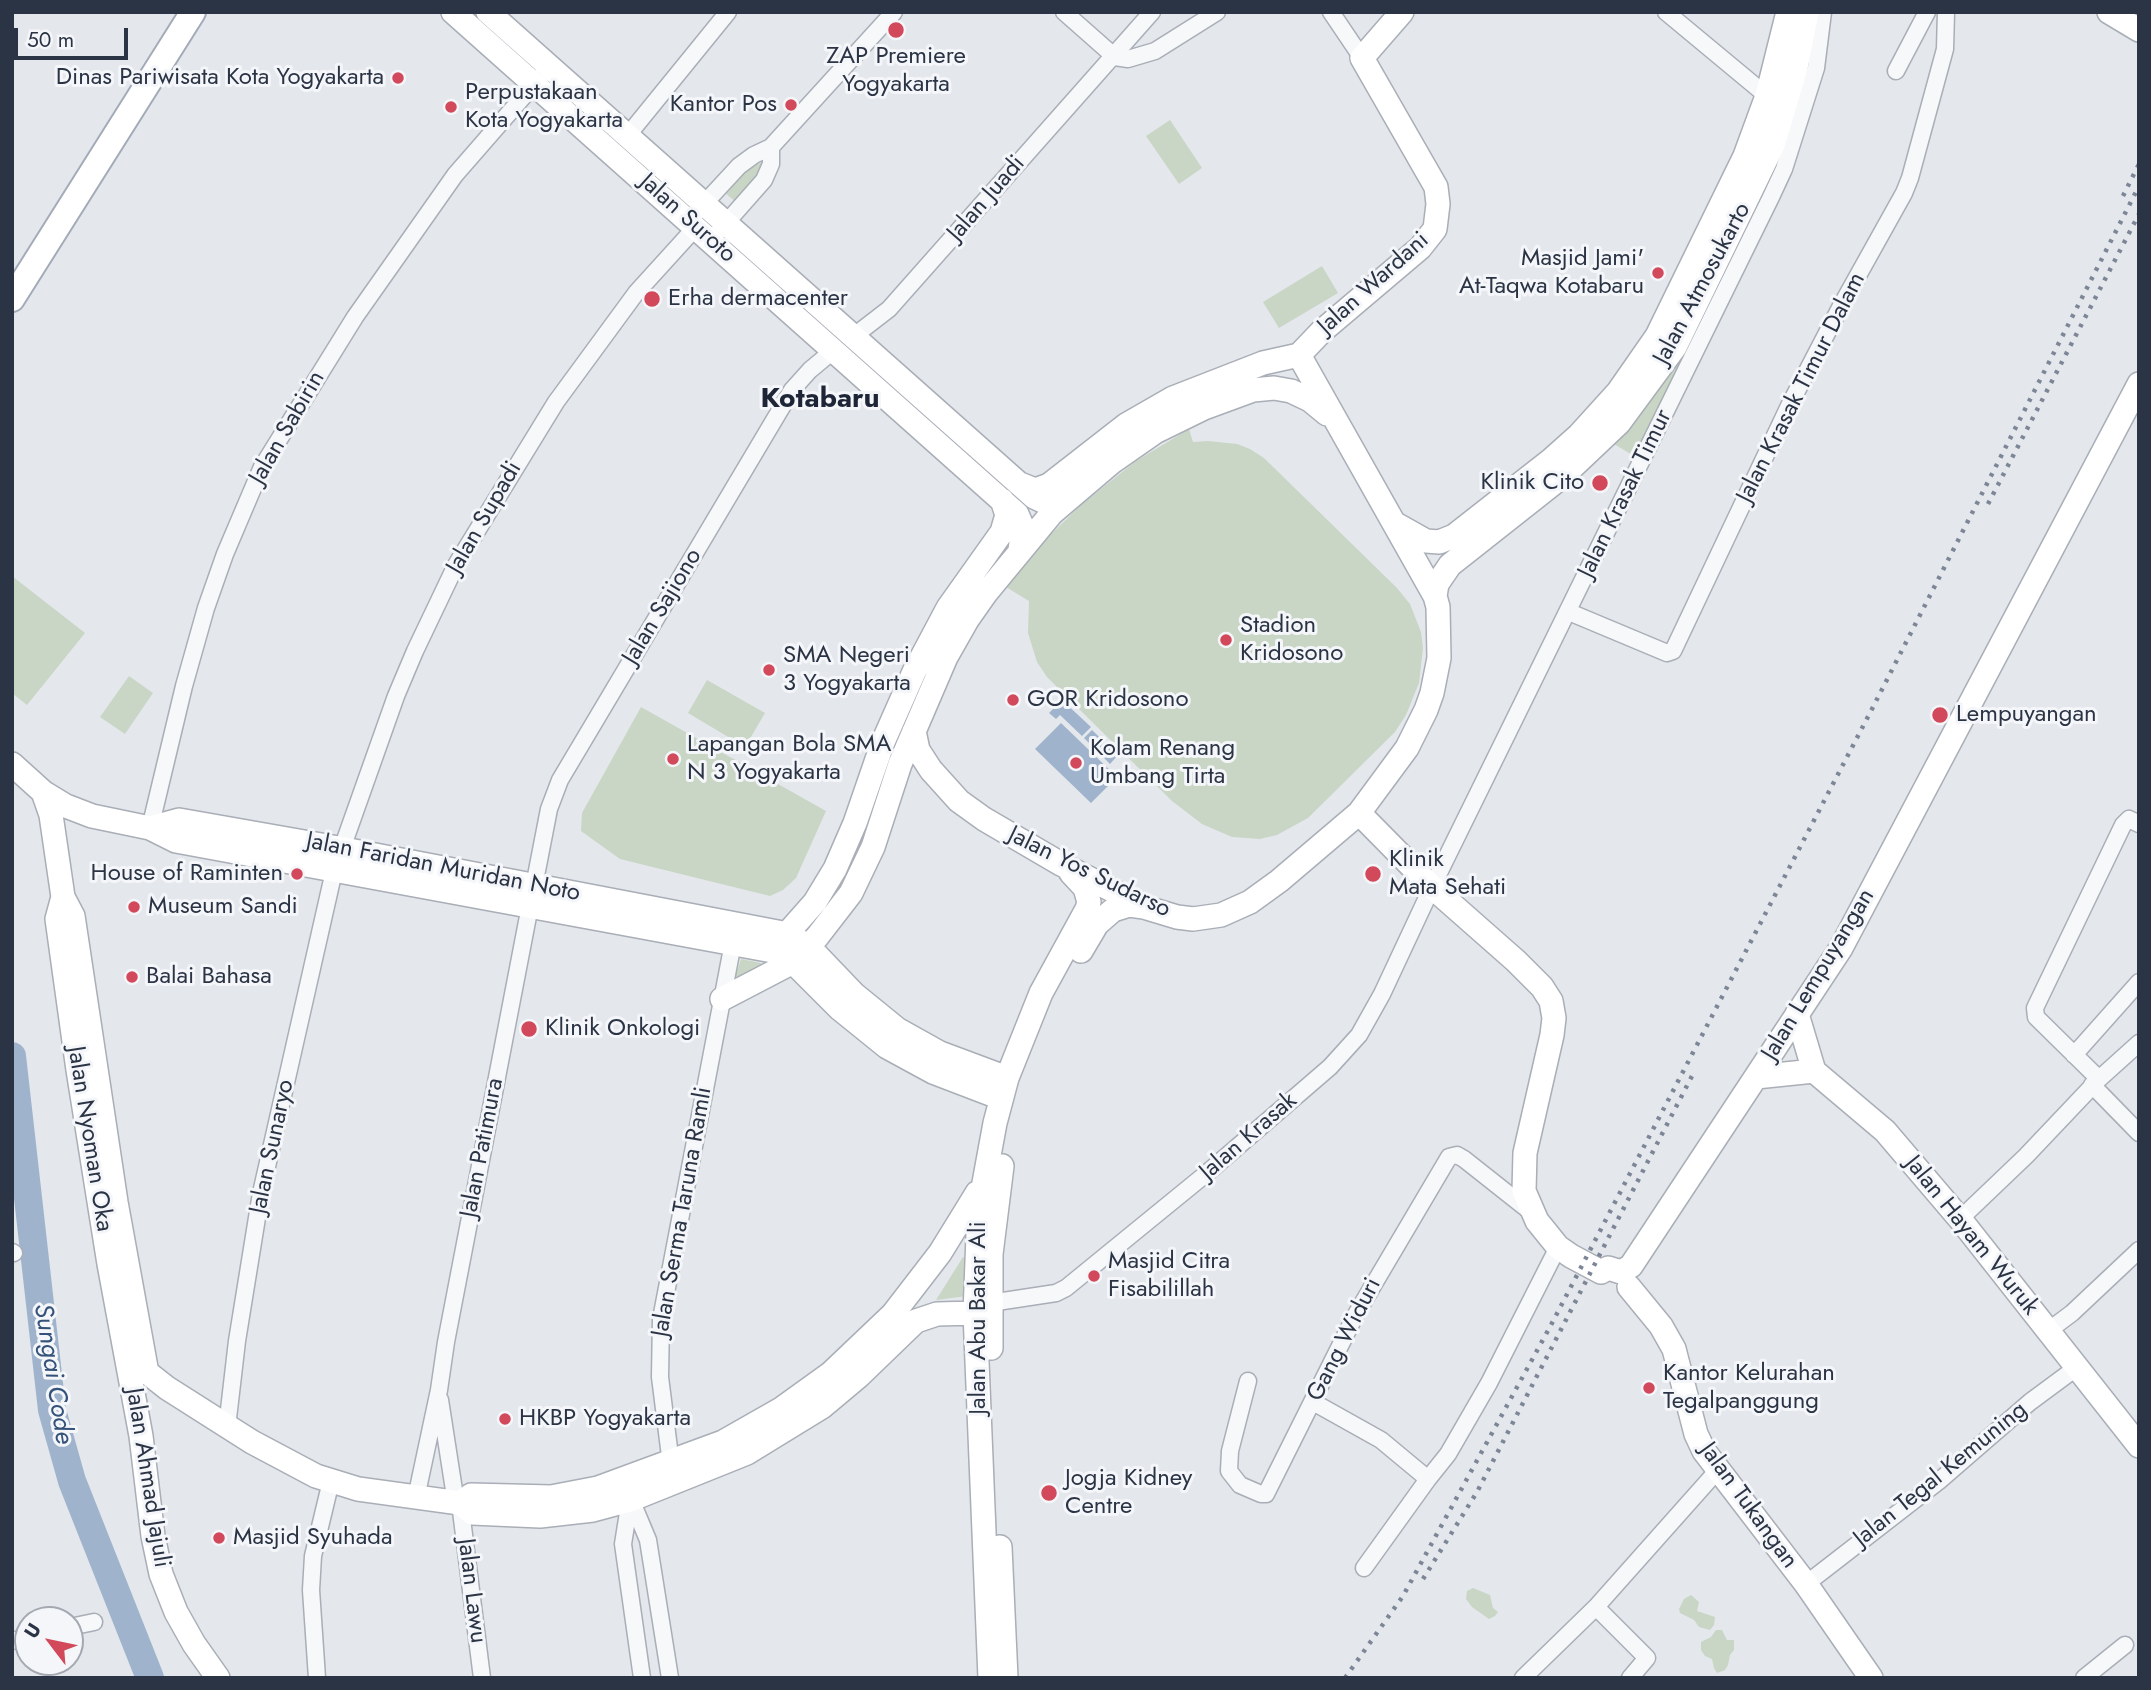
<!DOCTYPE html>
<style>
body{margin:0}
#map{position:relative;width:2151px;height:1690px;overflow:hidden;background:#e4e7ec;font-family:Jost,sans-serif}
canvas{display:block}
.frame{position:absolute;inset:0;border:14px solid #2b3445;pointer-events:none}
.north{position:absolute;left:14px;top:1606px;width:70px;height:70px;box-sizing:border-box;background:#f4f6f9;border:2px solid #a4a8b1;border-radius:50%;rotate:302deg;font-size:19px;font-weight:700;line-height:28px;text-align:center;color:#2b3445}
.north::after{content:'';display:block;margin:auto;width:24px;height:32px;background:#d1495b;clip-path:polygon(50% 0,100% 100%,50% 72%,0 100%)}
.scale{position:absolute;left:14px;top:28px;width:114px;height:32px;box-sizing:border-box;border:4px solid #2b3445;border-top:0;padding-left:9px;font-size:21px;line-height:24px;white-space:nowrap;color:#2b3445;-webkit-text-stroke:5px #f4f6f9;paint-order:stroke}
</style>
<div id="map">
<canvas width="2151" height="1690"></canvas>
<div class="frame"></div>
<div class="north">U</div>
<div class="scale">50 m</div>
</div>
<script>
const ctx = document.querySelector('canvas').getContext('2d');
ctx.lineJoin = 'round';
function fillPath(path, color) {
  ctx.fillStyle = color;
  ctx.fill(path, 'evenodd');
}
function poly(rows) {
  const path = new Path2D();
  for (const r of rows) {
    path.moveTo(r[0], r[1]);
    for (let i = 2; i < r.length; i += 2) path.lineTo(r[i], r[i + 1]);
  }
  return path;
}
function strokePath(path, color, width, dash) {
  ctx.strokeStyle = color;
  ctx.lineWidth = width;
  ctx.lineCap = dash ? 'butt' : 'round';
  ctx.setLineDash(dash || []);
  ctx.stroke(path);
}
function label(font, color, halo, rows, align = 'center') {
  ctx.font = font + ' Jost,sans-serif';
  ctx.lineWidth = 6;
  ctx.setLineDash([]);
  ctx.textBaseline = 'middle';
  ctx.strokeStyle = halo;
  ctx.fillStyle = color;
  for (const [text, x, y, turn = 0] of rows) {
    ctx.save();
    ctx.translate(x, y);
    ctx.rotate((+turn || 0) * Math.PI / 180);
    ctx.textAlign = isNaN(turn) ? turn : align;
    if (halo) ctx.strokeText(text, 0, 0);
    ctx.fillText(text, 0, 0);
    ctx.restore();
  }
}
fillPath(poly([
 [1170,120,1202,168,1179,184,1146,136],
 [762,162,763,168,738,204,723,191,740,174],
 [1322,266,1338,293,1279,328,1263,302],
 [1680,361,1684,364,1634,456,1614,444,1631,426],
 [1189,429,1193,442,1208,441,1237,444,1250,449,1264,458,1397,588,1410,604,1421,632,1423,648,1419,683,1406,715,1395,732,1308,818,1277,835,1260,839,1232,837,1202,824,1172,801,1073,703,1047,677,1037,662,1028,633,1029,601,1006,587,1048,537,1082,504,1136,461],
 [12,576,85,633,27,705,12,693],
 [129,676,153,693,125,734,100,717],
 [707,680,765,713,745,747,688,713],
 [641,707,826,811,796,878,783,890,770,896,620,859,581,831,582,813],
 [872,800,879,802,862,859,826,910,824,906],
 [741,959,761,963,763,969,733,984],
 [963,1257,966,1258,967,1296,936,1300],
 [1473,1588,1490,1595,1493,1608,1498,1612,1495,1616,1489,1619,1472,1607,1466,1599,1467,1591],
 [1691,1595,1699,1602,1697,1611,1715,1617,1714,1625,1710,1630,1699,1627,1694,1620,1680,1613,1679,1609,1684,1599],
 [1716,1630,1722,1630,1727,1640,1734,1640,1734,1650,1730,1655,1728,1665,1725,1670,1717,1673,1714,1668,1712,1659,1705,1656,1701,1650,1701,1642,1711,1637]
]), '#c9d6c5');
fillPath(poly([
 [1062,700,1091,727,1082,736,1060,715,1056,719,1049,713],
 [1061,723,1117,777,1091,803,1035,749],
 [1092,730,1118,755,1110,764,1084,738]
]), '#9fb4cc');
strokePath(poly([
 [12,1056,52,1410,72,1481,150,1678]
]), '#9fb4cc', 28);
const street = poly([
 [1064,12,1115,57],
 [1331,12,1362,58],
 [1666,12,1772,100],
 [1115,57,1128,59,1155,51,1217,12],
 [1896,71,1927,12],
 [628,135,728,12],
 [689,220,739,166,754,155,771,147,894,12],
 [719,231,764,180,771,164,771,147],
 [854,336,889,309,1152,12],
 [1569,612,1667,653,1673,651,1789,406,1841,306,1904,193,1910,178,1945,49,1946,12],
 [150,828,184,686,206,608,225,554,262,467,355,317,455,175,550,66],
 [534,886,549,809,560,780,792,390,810,370,834,350],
 [2074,1055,2139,982],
 [2099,1079,2139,1043],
 [2092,1085,2139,1133],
 [1960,1219,2026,1156,2099,1079,2036,1017,2035,1008,2123,825,2129,819,2139,824],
 [12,1252,14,1253],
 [990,1303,1056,1293,1066,1288,1207,1173,1330,1067,1359,1035,1382,994,1432,887,1771,197,1784,169,1816,68,1823,12],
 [2048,1331,2072,1313,2139,1250],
 [1248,1381,1230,1451,1229,1471,1240,1485,1261,1494,1266,1494,1355,1316,1449,1157,1457,1155,1464,1159,1531,1212],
 [440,1400,456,1503],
 [1313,1402,1381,1440,1428,1479],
 [227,1427,237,1341,261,1193,334,871,396,696,415,651,456,565,556,402,636,293,696,227],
 [672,1472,660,1377,661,1319,733,943],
 [627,1490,648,1540,670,1678],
 [416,1498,439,1390,446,1342,530,906],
 [630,1500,623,1544,642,1678],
 [460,1503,482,1678],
 [1364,1568,1428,1479,1448,1454,1489,1383,1558,1247],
 [1806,1584,1939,1481,2030,1402,2076,1368],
 [1596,1607,1647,1658,1630,1678],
 [70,1627,94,1622],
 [12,1641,28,1637],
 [317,1678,311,1590,313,1556,331,1481],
 [1523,1678,1596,1607,1717,1471],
 [2084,1678,2125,1645]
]);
const secondary = poly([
 [453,12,1017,514,1023,528,1020,550],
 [488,12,1034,497,1047,503,1070,496],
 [2109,12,2139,30],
 [1299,355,1322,331,1420,248,1435,229,1438,204,1436,187,1362,58,1402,12],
 [1020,484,1035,490,1049,485,1126,425,1173,398,1263,363,1299,355],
 [1394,523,1426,541,1439,542,1454,536,1551,460,1579,435,1618,392,1657,336,1745,156,1767,96,1788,12],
 [1435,596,1437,584,1450,565,1564,475,1619,423,1675,347,1773,145,1796,68,1807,12],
 [914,731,918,750,931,770,959,801,984,819,1061,864,1147,908,1177,917,1193,919,1221,915,1250,902,1279,881,1359,813,1407,748,1426,710,1432,693,1439,658,1438,607,1435,596,1299,355],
 [12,764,43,792,66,806,92,816,150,828,176,841,778,952,793,962,840,1009,887,1047,933,1072,1001,1098],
 [43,792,51,815,63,897,73,916,116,1202,147,1373],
 [1359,813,1432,887,1516,961,1542,987,1551,1001,1554,1018,1552,1035,1525,1153,1524,1191,1537,1221,1558,1247,1571,1256,1601,1272],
 [150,828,179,820,344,849,788,934,809,947,854,994,897,1029,940,1053,1007,1078],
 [63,897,57,919,78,1070,109,1264,141,1436,153,1536,161,1574,176,1612,194,1644,218,1678],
 [777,945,815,902,835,869,855,823,883,742,914,672,948,608,1002,532,1007,515,1002,500],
 [1081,951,1097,924,1113,910,1129,905,1144,907],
 [722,999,793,962,817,937,851,893,873,847,900,764,946,657,967,620,986,593,1052,513,1112,462,1155,432,1204,408,1253,390,1274,388,1291,391,1310,400,1327,414],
 [1797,1014,1814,1071],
 [1756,1077,1814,1071,1885,1131,1960,1219,2139,1446],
 [1601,1272,1608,1268,1621,1272,1631,1266,1841,948,2139,384],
 [1629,1287,1661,1326,1674,1349,1696,1434,1704,1451,1806,1584,1871,1678],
 [125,1347,139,1366,167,1388,252,1442,316,1476,358,1489,460,1503,472,1513,540,1516,593,1510,630,1500,747,1453,822,1407,859,1376,916,1321,937,1314,975,1313],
 [991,1348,991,1254,1002,1166],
 [460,1503,471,1495,551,1497,598,1488,723,1442,781,1409,831,1373,893,1314,940,1253,977,1193],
 [1000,1547,1006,1678],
 [990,1678,975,1313,979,1210,995,1123,1007,1078,1041,993,1087,909,1089,902,1085,888,1071,873]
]);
const primary = poly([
 [12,299,193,12]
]);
strokePath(street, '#a9aeb7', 19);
strokePath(secondary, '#a9aeb7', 26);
strokePath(primary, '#a3abb8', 28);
strokePath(street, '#f7f8fa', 16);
strokePath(secondary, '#fff', 23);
strokePath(primary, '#fff', 24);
strokePath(poly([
 [2123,196,2139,164],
 [1988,504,2139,214],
 [1423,1579,1477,1492,1692,1076],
 [1345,1678,1403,1596,1551,1325,1872,709,2139,186]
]), '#7d8696', 4.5, [3.5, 7]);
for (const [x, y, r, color] of [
 [896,30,9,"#d1495b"],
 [398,78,7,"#d1495b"],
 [791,105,7,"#d1495b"],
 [451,107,7,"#d1495b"],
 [1658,273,7,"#d1495b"],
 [652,299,9,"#d1495b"],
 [1600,483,9,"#d1495b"],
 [1226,640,7,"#d1495b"],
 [769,670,7,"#d1495b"],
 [1013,700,7,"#d1495b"],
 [1940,715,9,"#d1495b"],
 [673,759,7,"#d1495b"],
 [1076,763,7,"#d1495b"],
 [297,874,7,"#d1495b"],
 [1373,874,9,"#d1495b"],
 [134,907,7,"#d1495b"],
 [132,977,7,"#d1495b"],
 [529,1029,9,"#d1495b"],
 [1094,1276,7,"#d1495b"],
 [1649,1388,7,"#d1495b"],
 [505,1419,7,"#d1495b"],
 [1049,1493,9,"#d1495b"],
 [219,1538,7,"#d1495b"]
]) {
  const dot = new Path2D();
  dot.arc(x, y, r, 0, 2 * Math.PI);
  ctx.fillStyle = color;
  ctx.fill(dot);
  strokePath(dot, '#f4f6f9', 2.5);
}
label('24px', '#2b3445', '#f4f6f9', [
 ["ZAP Premiere",896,57,"center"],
 ["Yogyakarta",896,85,"center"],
 ["Dinas Pariwisata Kota Yogyakarta",384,78,"right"],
 ["Perpustakaan",465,93],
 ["Kota Yogyakarta",465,121],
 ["Kantor Pos",777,105,"right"],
 ["Masjid Jami'",1644,259,"right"],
 ["At-Taqwa Kotabaru",1644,287,"right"],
 ["Erha dermacenter",668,299],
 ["Klinik Cito",1584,483,"right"],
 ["Stadion",1240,626],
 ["Kridosono",1240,654],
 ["SMA Negeri",783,656],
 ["3 Yogyakarta",783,684],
 ["GOR Kridosono",1027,700],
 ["Lempuyangan",1956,715],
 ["Lapangan Bola SMA",687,745],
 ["N 3 Yogyakarta",687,773],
 ["Kolam Renang",1090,749],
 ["Umbang Tirta",1090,777],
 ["Klinik",1389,860],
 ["Mata Sehati",1389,888],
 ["House of Raminten",283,874,"right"],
 ["Museum Sandi",148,907],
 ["Balai Bahasa",146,977],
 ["Klinik Onkologi",545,1029],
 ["Masjid Citra",1108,1262],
 ["Fisabilillah",1108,1290],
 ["Kantor Kelurahan",1663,1374],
 ["Tegalpanggung",1663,1402],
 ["HKBP Yogyakarta",519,1419],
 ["Jogja Kidney",1065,1479],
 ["Centre",1065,1507],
 ["Masjid Syuhada",233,1538]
], 'left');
label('24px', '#2b3445', '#f4f6f9', [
 ["Jalan Juadi",987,199,-49],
 ["Jalan Suroto",687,219,42],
 ["Jalan Wardani",1374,284,-42],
 ["Jalan Atmosukarto",1703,284,-62],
 ["Jalan Krasak Timur Dalam",1802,388,-63],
 ["Jalan Sabirin",288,428,-60],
 ["Jalan Krasak Timur",1626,494,-64],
 ["Jalan Supadi",485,518,-60],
 ["Jalan Sajiono",663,607,-59],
 ["Jalan Faridan Muridan Noto",443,868,11],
 ["Jalan Yos Sudarso",1089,873,26],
 ["Jalan Lempuyangan",1819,975,-59],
 ["Jalan Krasak",1249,1137,-41],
 ["Jalan Nyoman Oka",89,1139,81],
 ["Jalan Sunaryo",273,1147,-78],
 ["Jalan Patimura",483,1148,-79],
 ["Jalan Serma Taruna Ramli",683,1212,-80],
 ["Jalan Hayam Wuruk",1971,1236,51],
 ["Jalan Abu Bakar Ali",979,1318,-90],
 ["Gang Widuri",1345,1340,-63],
 ["Jalan Tegal Kemuning",1941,1475,-39],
 ["Jalan Ahmad Jajuli",147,1478,81],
 ["Jalan Tukangan",1748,1506,54],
 ["Jalan Lawu",471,1591,83]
]);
label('italic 26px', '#34527a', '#f4f6f9', [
 ["Sungai Code",52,1374,81]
]);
label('bold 28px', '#1d2536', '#f4f6f9', [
 ["Kotabaru",820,400]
]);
</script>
